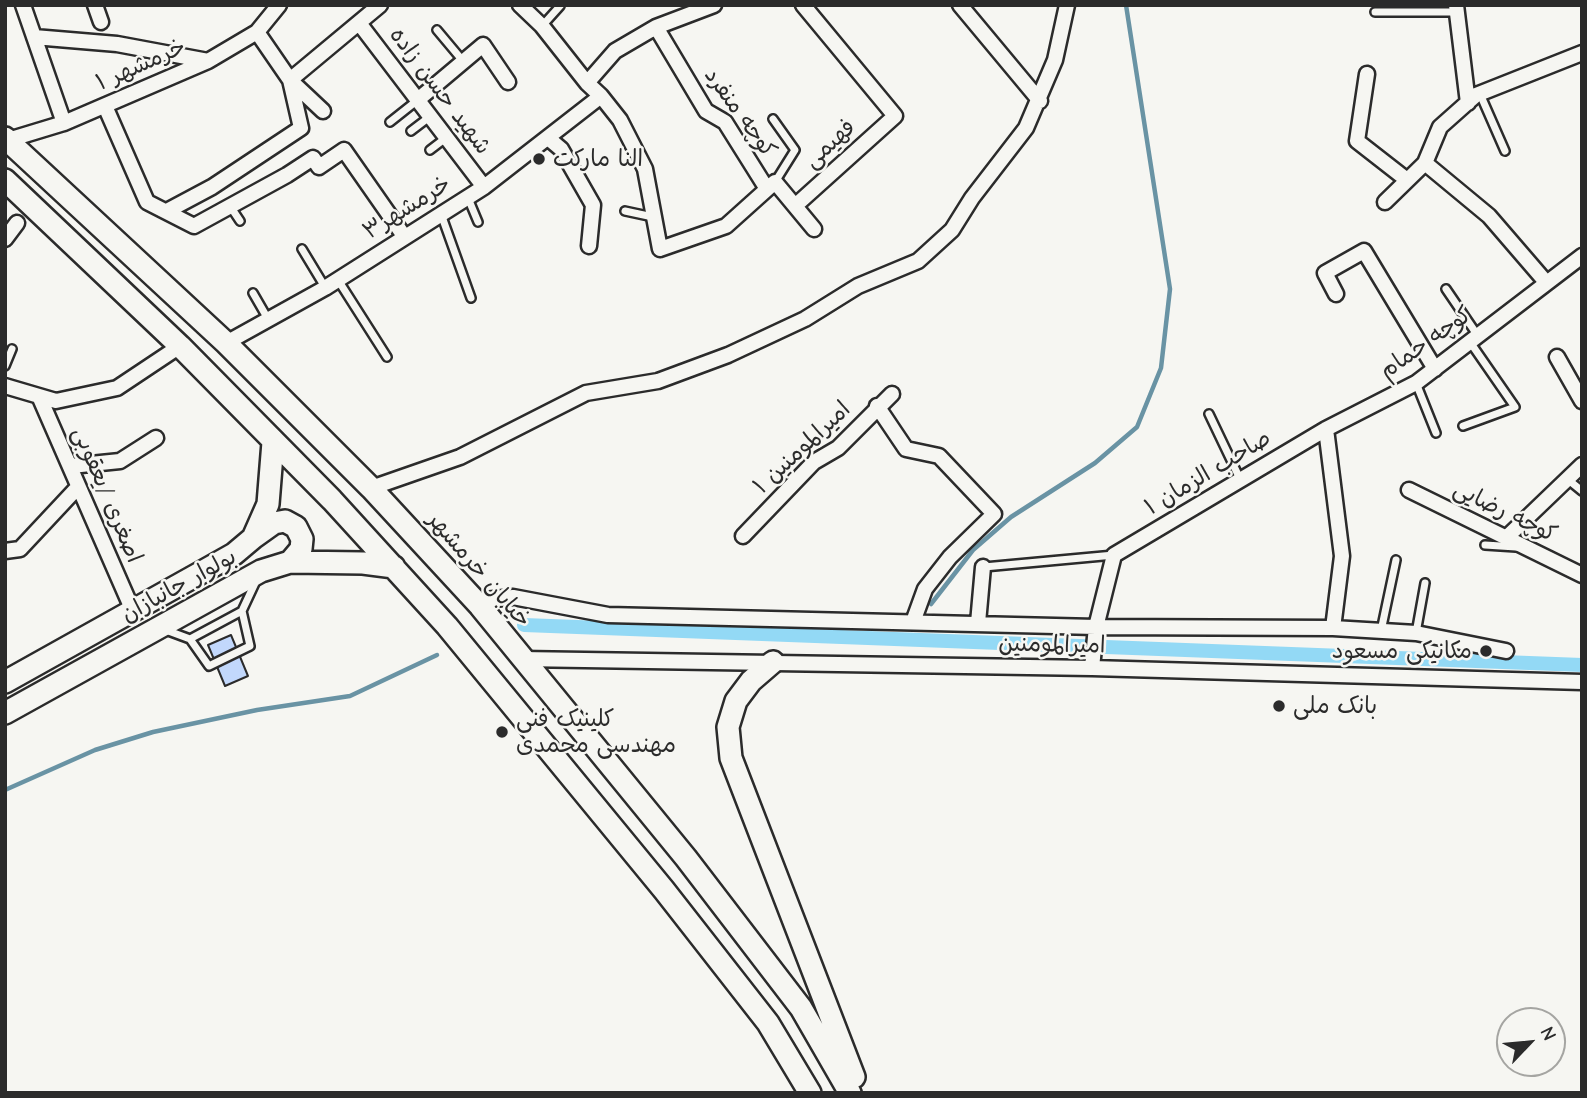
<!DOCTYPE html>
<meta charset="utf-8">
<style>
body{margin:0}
#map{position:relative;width:1587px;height:1098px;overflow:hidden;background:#f6f6f2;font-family:"Comic Neue",sans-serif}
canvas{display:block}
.frame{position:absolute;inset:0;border:7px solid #2b2b2b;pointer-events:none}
.north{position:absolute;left:1496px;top:1007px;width:70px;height:70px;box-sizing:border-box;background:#f6f6f2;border:2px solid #a5a5a2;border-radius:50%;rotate:64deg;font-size:19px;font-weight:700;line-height:28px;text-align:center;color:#2b2b2b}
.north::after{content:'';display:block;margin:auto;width:24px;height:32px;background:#2b2b2b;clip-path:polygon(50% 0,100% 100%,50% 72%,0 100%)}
</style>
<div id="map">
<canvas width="1587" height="1098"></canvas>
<div class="frame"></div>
<div class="north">N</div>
</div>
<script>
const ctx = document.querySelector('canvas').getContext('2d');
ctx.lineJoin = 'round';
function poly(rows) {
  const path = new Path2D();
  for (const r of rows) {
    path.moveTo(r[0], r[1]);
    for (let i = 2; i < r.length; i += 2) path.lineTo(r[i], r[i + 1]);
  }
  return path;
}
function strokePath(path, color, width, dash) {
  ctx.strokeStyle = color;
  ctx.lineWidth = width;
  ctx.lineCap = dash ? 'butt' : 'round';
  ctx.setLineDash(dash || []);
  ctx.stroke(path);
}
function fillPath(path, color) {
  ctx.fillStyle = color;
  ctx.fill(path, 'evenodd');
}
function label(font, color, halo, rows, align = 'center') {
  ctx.font = font + ' "Comic Neue","Playpen Sans Arabic",sans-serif';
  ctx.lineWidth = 5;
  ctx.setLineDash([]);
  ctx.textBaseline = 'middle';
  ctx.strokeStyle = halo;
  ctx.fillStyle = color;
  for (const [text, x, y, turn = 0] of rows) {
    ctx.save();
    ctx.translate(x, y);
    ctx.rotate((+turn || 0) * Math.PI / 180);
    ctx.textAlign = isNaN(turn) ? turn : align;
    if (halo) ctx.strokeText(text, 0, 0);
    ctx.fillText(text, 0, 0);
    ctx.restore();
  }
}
strokePath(poly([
 [931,604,973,550,1011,517,1095,463,1137,427,1161,368,1170,289,1126,5],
 [5,790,95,750,153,732,257,710,350,696,437,655]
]), '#6993a4', 4.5);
strokePath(poly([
 [524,625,1582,665]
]), '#93d9f5', 14);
const building = poly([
 [231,635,248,676,225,686,208,645,231,635]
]);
fillPath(building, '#c2d8fc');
strokePath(building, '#2b2b2b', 2);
const service = poly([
 [1375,12,1456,12],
 [542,26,560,6],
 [437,30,463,61],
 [1480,94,1505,151],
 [773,119,795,150,775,182],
 [390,122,419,99],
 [411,131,432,115],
 [430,150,447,137],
 [468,198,478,222],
 [230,206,240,221],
 [625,211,653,217],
 [441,214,471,298],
 [302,249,325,287],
 [338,280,387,357],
 [1446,289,1478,336],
 [253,293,268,319],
 [5,366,12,349],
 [1416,383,1436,433],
 [1209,414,1241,481],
 [1463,426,1515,407,1470,342],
 [1566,478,1582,491],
 [1485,545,1516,547],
 [984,567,1114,555],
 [163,629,190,639,209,666,250,646,242,611,256,581],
 [1381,631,1396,560],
 [1416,633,1425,583],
 [190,639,242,611]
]);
const minor = poly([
 [23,5,64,123],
 [95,5,101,22],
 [520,5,542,26,587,83,601,96,620,120,645,169,660,249,726,226,775,182,814,229],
 [960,5,1040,101],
 [1456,5,1468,103],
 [359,23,484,187],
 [656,27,706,111,725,122,767,189],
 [257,32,290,80,323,111],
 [34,37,117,44,208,61],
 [1367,74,1357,141,1407,180],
 [290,80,380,5],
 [587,83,615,51,656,27,714,5],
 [420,98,483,45,508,82],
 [105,106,147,202,194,226,287,175,313,158,319,167,344,150,404,236],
 [548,138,561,149,593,205,589,246],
 [8,140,64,123,208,61,257,32,279,5],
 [1425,163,1489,216,1545,281],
 [1385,202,1425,163,1440,127,1476,95,1582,53],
 [795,206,895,116,803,5],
 [167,211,212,187,301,128,290,80],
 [5,239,17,223],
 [1336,294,1325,273,1364,251,1435,369],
 [226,343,325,288,484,187,601,96],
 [1557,357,1582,401],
 [5,386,56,401,117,388,180,346],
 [39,396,133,611],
 [877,406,906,449,939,456,994,514,950,557,925,589,913,622],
 [1326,429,1342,556,1333,628],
 [71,466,120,461,156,438],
 [371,488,460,457,586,393,658,381,728,355,805,319,858,286,918,261,952,230,972,198,1026,128,1055,60,1067,5],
 [1409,490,1582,575],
 [743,536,814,462,838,448,892,394],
 [1507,537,1582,465],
 [5,551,20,549,78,487],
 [480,606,485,600,513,597,608,615,1096,627,1333,628,1416,633,1506,651],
 [978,623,983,567],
 [521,659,1092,668,1582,682],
 [1092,668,1096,627,1114,555,1326,429,1416,383,1582,256]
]);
const secondary = poly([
 [5,138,226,343,371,488,480,606,686,858,801,1008,850,1093],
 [5,180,180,346,332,500,447,626,664,890,768,1023,810,1093],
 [253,538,274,523,285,521,296,527,302,539,301,549,290,562],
 [773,662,751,681,736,701,728,727,731,758,854,1077],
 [5,682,202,572,234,554,253,538,268,504,273,442],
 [5,713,261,571,290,562,363,563,394,567]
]);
strokePath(service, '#2b2b2b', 12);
strokePath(minor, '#2b2b2b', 19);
strokePath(secondary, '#2b2b2b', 26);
strokePath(service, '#f6f6f2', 7);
strokePath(minor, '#f6f6f2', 14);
strokePath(secondary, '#f6f6f2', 21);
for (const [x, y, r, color] of [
 [539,159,7,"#2b2b2b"],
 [1486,651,7,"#2b2b2b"],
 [1279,706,7,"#2b2b2b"],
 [502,732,7,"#2b2b2b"]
]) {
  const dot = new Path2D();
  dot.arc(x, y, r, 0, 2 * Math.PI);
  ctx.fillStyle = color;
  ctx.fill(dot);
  strokePath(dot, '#f6f6f2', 2.5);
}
label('23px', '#2b2b2b', '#f6f6f2', [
 ["خرمشهر ۱",141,65,-24],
 ["شهید حسن زاده",440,91,53],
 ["کوچه منفرد",740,113,54],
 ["فهیمی",830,144,-42],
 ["خرمشهر۳",407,208,-32],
 ["کوچه حمام",1426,343,-35],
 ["امیرالمومنین ۱",802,448,-43],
 ["صاحب الزمان ۱",1208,473,-31],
 ["اصغری /یعقوبی",107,495,67],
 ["کوچه رضایی",1505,512,26],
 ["خیابان خرمشهر",479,570,49],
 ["بولوار جانبازان",179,586,-29],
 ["امیرالمومنین",1052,645,1]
]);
label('23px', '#2b2b2b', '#f6f6f2', [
 ["النا مارکت",553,159],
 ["مکانیکی مسعود",1472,651,"right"],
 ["بانک ملی",1293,706],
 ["کلینیک فنی",516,719],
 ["مهندسی محمدی",516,745]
], 'left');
</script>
